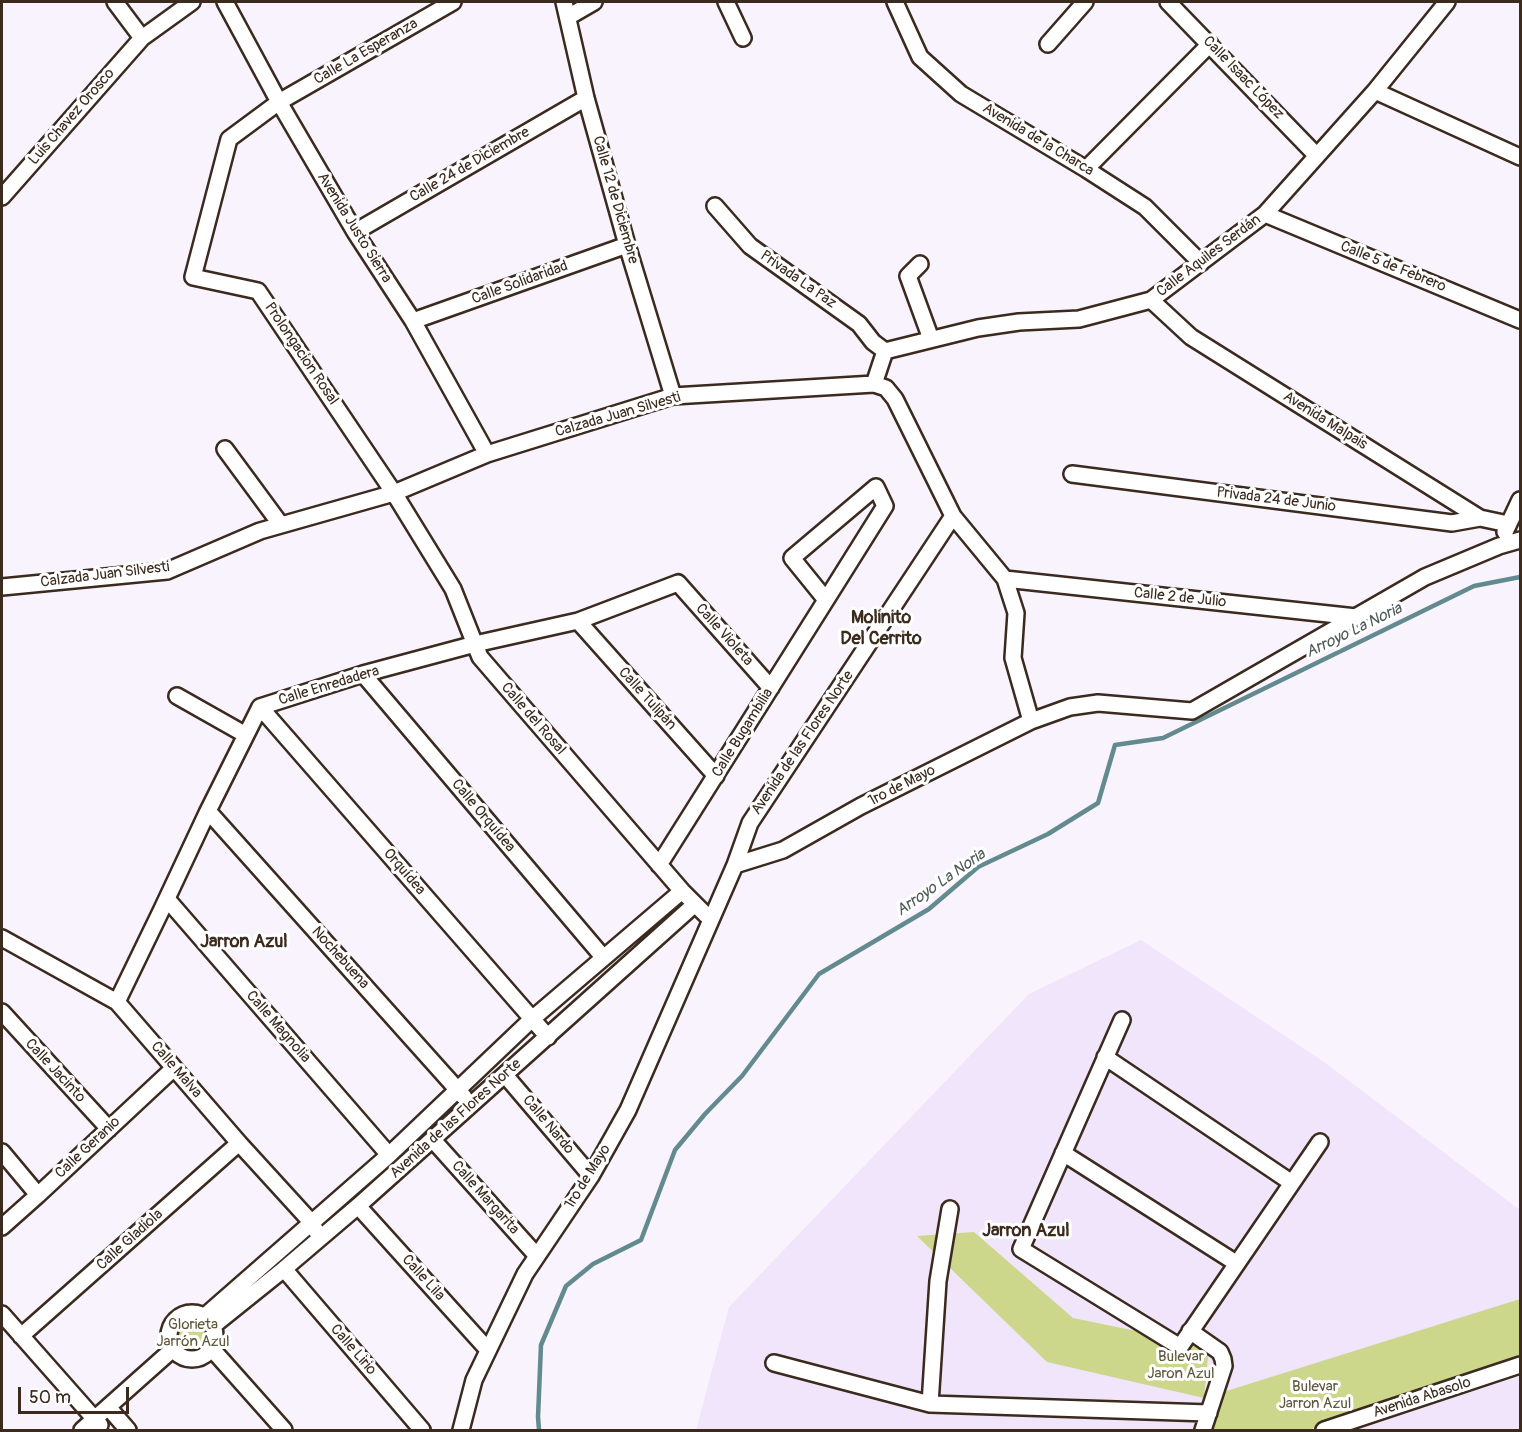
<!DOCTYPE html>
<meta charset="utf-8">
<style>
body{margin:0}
#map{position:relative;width:1522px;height:1432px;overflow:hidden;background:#f8f3fd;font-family:Pangolin,sans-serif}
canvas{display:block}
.frame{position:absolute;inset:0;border:3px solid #3b2a1e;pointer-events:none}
.scale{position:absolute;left:18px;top:1387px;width:111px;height:27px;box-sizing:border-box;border:3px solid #3b2a1e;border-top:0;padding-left:8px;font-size:18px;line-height:21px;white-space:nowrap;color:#3b2a1e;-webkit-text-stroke:4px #fff;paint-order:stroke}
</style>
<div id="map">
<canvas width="1522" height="1432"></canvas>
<div class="frame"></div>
<div class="scale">50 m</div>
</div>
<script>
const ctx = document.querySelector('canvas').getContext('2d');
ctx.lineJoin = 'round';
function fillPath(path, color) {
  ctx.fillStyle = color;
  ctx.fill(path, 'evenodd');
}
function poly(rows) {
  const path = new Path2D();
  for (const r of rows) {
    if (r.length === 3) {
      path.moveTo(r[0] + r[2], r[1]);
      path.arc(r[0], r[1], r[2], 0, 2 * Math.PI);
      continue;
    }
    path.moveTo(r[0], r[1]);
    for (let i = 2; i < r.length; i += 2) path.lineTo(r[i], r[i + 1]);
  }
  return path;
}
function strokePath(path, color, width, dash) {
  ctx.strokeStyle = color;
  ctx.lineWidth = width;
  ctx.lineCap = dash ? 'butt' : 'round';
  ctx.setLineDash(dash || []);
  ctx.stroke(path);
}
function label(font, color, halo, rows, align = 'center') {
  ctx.font = font + ' Pangolin,sans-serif';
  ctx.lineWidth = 6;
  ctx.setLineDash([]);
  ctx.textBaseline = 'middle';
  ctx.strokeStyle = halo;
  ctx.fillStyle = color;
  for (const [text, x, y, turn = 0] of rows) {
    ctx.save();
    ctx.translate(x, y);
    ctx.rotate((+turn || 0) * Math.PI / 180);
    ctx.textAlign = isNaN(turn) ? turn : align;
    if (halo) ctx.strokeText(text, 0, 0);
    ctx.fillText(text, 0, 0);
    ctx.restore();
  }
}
fillPath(poly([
 [1141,940,1324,1062,1520,1210,1520,1430,696,1430,729,1307,1029,994]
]), '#f0e5fa');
fillPath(poly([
 [974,1232,1073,1318,1209,1346,1204,1398,1520,1299,1520,1363,1308,1430,1201,1430,1204,1398,1047,1362,917,1236],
 [181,1316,209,1320,206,1354,174,1349]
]), '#ccd78b');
strokePath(poly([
 [539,1430,538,1417,541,1345,566,1286,593,1264,641,1240,675,1150,705,1114,742,1076,819,974,929,909,978,867,1048,834,1098,803,1115,745,1163,738,1474,586,1520,577]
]), '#628a8f', 4.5);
const minor = poly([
 [115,2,142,38],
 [225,2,279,102,355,232,413,321,487,454],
 [453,2,279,102,229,139,193,277,258,291,394,493,453,589,480,657,682,891,711,920],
 [564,2,586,98,627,245,673,396],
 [726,2,743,38],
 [895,2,920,57,961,94,1086,169,1145,207,1201,263],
 [1168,2,1317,156],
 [568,17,594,2],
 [1048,44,1085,2],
 [1375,91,1520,157],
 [1086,169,1210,44],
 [2,197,142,38,192,2],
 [715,206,750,246,859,324,873,342,885,351],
 [1265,214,1520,320],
 [355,232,586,98],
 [920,264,908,276,931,339],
 [1151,300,1191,337,1480,518,1508,524],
 [413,321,627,245],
 [874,384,885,351,978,328,1019,322,1079,319,1151,300,1265,214,1375,91,1447,2],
 [225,449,281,525],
 [1072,474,1452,523,1480,518],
 [876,487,885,506,826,600,792,558,876,487],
 [1505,532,1520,500],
 [1005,579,1356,617],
 [2,587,167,571,260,531,394,493,487,454,673,396,874,384,886,388,895,399,953,516,1005,579,1016,613,1013,658,1031,721],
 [578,621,716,776],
 [363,674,603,957],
 [177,696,246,735],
 [260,707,548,1037],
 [208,811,464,1097],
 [659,865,826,600],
 [735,865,783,850,861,806,1031,721,1070,707,1098,703,1192,711,1425,577,1499,546,1520,540],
 [167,899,389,1155],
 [2,938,117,1002,239,1143,312,1223,316,1231],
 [117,1002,162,909,208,811,260,707,363,674,475,644,578,621,678,583,771,688],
 [2,1012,109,1129],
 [1122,1020,1021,1249,1180,1347,1320,1142],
 [1105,1057,1292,1183],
 [505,1075,591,1176],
 [433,1140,537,1256],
 [2,1152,38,1195],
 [1063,1153,1236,1263],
 [358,1206,488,1350],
 [2,1227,38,1195,174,1068],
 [284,1269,422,1430],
 [192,1336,23],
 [2,1314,100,1425],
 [205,1316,389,1155,532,1019,682,891],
 [213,1326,284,1269,358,1206,694,905],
 [1190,1331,1220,1352,1223,1359,1224,1366,1203,1430],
 [21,1336,239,1143],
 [212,1349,284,1430],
 [774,1363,930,1404,1209,1413],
 [930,1404,938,1281,950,1209],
 [108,1407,128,1430],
 [82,1430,173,1349],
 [461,1430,474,1380,525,1274,591,1176,628,1110,735,865,750,823,953,516],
 [1324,1430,1520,1365]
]);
strokePath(minor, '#3b2a1e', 20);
strokePath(minor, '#fff', 15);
label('15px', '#3b2a1e', '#fff', [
 ["Calle La Esperanza",366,52,-30],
 ["Calle Isaac López",1243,78,46],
 ["Luis Chavez Orosco",72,117,-49],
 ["Avenida de la Charca",1038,140,31],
 ["Calle 24 de Diciembre",470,165,-30],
 ["Calle 12 de Diciembre",615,200,74],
 ["Avenida Justo Sierra",354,228,58],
 ["Calle Aquiles Serdán",1209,256,-37],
 ["Calle 5 de Febrero",1393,267,22],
 ["Privada La Paz",798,280,35],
 ["Calle Solidaridad",520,283,-20],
 ["Prolongacion Rosal",301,354,56],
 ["Calzada Juan Silvesti",618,415,-16],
 ["Avenida Malpais",1325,421,32],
 ["Privada 24 de Junio",1276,500,7],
 ["Calzada Juan Silvesti",105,575,-7],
 ["Calle 2 de Julio",1180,598,6],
 ["Calle Violeta",724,635,48],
 ["Calle Enredadera",329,686,-17],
 ["Calle Tulipán",647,699,48],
 ["Calle del Rosal",533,719,49],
 ["Calle Bugambilia",743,733,-58],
 ["Avenida de las Flores Norte",803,743,-56],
 ["1ro de Mayo",902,786,-27],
 ["Calle Orquídea",483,816,50],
 ["Orquídea",404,872,49],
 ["Nochebuena",340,958,48],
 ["Calle Magnolia",278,1027,49],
 ["Calle Malva",176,1070,49],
 ["Calle Jacinto",55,1071,47],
 ["Avenida de las Flores Norte",456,1119,-42],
 ["Calle Nardo",548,1125,50],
 ["Calle Geranio",88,1148,-43],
 ["1ro de Mayo",588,1177,-58],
 ["Calle Margarita",485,1198,48],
 ["Calle Gladiola",130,1240,-42],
 ["Calle Lila",423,1278,48],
 ["Calle Lirio",353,1350,49],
 ["Avenida Abasolo",1422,1398,-18]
]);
label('15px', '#5f5539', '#fff', [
 ["Glorieta",193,1325],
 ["Jarrón Azul",193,1342],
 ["Bulevar",1181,1357],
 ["Jaron Azul",1181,1374],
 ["Bulevar",1315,1387],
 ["Jarron Azul",1315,1404]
]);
label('italic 16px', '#4e5a56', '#fff', [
 ["Arroyo La Noria",1354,631,-26],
 ["Arroyo La Noria",941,883,-35]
]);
label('bold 18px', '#3b2a1e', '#fff', [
 ["Molinito",881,618],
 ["Del Cerrito",881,639],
 ["Jarron Azul",244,942],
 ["Jarron Azul",1026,1231]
]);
</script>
